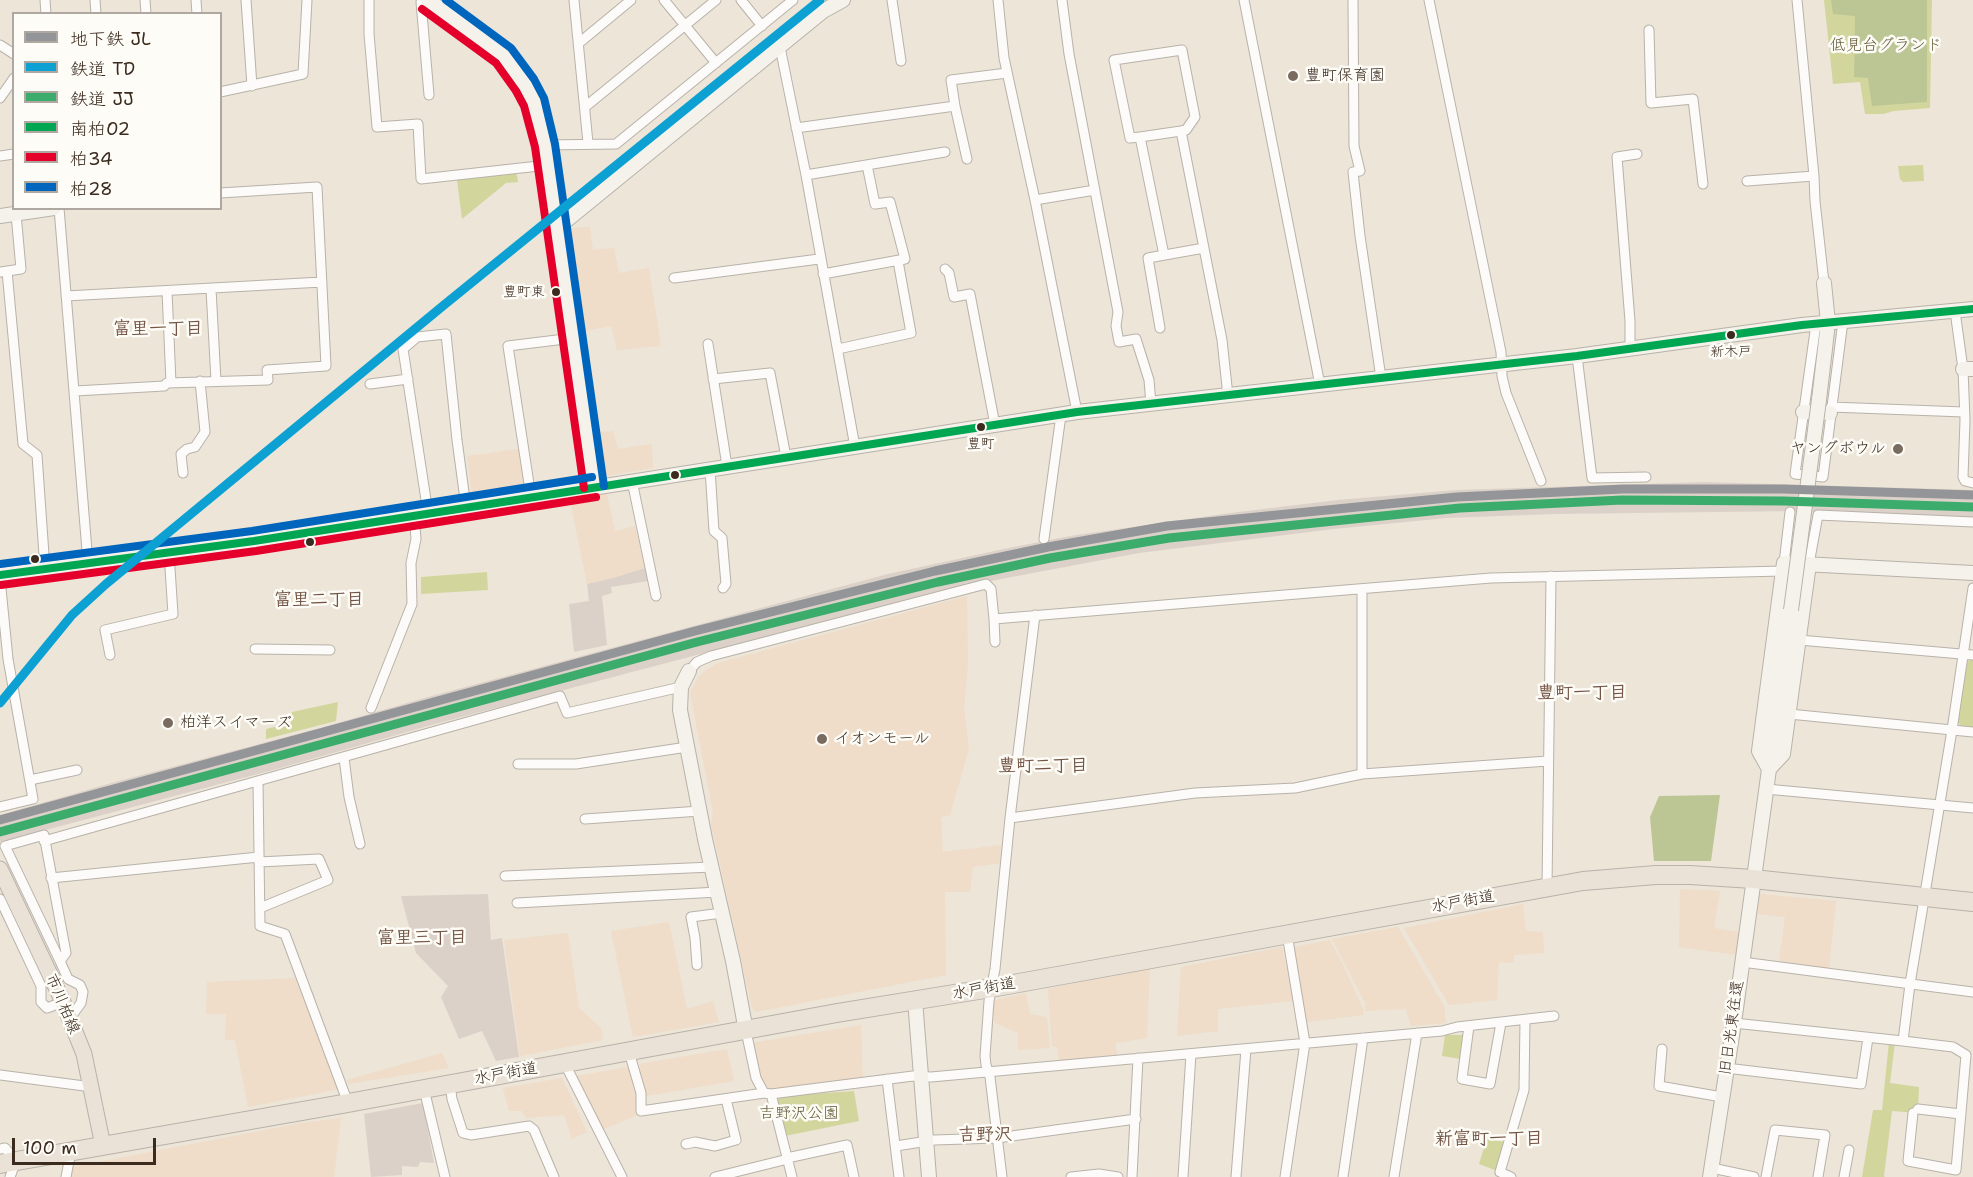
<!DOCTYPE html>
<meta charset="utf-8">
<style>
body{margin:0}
#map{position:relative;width:1973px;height:1177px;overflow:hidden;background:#ece5d8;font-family:"Shantell Sans","Klee One",sans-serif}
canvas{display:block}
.legend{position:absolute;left:12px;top:12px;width:210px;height:198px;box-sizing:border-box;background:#fdfcf7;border:2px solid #afa8a0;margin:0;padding:8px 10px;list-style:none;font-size:18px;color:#3b2a1e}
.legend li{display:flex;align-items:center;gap:12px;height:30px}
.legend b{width:30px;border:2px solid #afa8a0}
.scale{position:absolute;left:12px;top:1138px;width:144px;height:27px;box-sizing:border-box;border:3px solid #3b2a1e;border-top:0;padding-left:8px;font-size:18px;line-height:21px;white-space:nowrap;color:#3b2a1e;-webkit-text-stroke:4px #fdfcf7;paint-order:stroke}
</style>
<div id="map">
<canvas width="1973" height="1177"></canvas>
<ul class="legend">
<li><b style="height:8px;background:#939598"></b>地下鉄 JL</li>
<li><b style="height:8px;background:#0ca1d2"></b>鉄道 TD</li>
<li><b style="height:8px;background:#3cac6d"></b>鉄道 JJ</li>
<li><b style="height:8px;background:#00a651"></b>南柏02</li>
<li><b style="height:8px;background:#e4002b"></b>柏34</li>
<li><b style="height:8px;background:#0065bd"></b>柏28</li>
</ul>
<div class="scale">100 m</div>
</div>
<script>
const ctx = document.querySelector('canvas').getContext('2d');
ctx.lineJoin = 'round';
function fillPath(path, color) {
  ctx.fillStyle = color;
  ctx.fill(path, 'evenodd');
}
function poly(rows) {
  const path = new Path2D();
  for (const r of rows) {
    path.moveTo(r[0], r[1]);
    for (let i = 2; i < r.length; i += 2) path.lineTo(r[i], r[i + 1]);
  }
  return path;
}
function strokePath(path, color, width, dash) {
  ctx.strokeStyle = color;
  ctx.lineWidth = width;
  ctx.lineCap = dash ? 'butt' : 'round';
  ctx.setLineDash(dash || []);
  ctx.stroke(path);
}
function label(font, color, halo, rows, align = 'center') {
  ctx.font = font + ' "Shantell Sans","Klee One",sans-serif';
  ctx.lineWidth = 5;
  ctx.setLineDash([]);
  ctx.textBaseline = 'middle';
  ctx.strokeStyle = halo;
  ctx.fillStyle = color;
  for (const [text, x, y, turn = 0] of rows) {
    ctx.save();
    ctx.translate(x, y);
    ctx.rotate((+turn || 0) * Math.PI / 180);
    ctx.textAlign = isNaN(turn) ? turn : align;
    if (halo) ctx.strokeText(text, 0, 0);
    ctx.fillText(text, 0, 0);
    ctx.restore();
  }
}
fillPath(poly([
 [590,227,593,250,614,248,619,273,649,268,661,346,617,350,611,326,580,332,565,228],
 [613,431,618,449,652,444,653,468,606,476,599,469,594,433],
 [519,449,525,487,472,494,467,456],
 [606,490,615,531,635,526,645,568,613,578,587,584,569,496],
 [967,596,968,664,964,708,969,749,950,815,941,817,943,852,1001,845,1000,863,973,867,970,892,945,892,946,975,756,1012,752,1008,711,824,713,812,690,692,698,678,706,670,718,663],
 [1680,889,1720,891,1714,928,1739,932,1737,955,1679,947],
 [1759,894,1836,901,1829,969,1779,961,1785,917,1756,914],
 [1523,904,1526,931,1543,932,1544,953,1514,955,1514,963,1499,962,1497,1000,1449,1005,1404,928],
 [669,922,687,1009,713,1001,719,1022,633,1037,611,931],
 [1398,927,1444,1006,1446,1023,1411,1026,1406,1009,1365,1011,1365,1003,1332,939],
 [568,933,579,1008,601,1028,603,1040,520,1056,504,940],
 [1330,940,1345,969,1363,1009,1364,1015,1307,1022,1294,947],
 [1282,947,1293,1001,1218,1009,1218,1031,1177,1036,1181,967],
 [1150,967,1147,1038,1115,1043,1118,1057,1059,1063,1057,1047,1052,1046,1048,989],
 [295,978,340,1089,248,1107,235,1040,225,1040,226,1014,206,1014,207,982],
 [1026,993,1030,1014,1047,1017,1050,1048,1018,1050,1018,1033,995,1023,991,1001],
 [861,1025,863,1082,765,1092,760,1085,751,1043],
 [727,1049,734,1081,646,1096,639,1064],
 [442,1053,449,1068,348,1084,347,1080],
 [628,1067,638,1096,640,1114,602,1130,576,1076],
 [562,1078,587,1132,572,1139,564,1115,526,1118,522,1111,509,1111,503,1088],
 [341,1118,334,1177,70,1177,72,1167,301,1123]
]), '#efdcc9');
fillPath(poly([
 [1704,482,1973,490,1973,521,1797,511,1555,514,1447,518,1334,529,1139,553,943,590,435,724,273,770,0,842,0,815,115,782,320,728,428,697,888,574,1004,549,1070,536,1230,513,1338,500,1457,490],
 [645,568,648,581,611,587,612,593,602,596,607,645,574,652,569,604,589,601,587,584,613,578],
 [488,894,491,940,502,938,519,1057,496,1061,482,1031,459,1039,441,997,448,986,416,953,401,896],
 [423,1103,434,1163,420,1162,418,1167,402,1166,402,1175,371,1177,364,1114]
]), '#dcd1c8');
fillPath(poly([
 [1824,0,1932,0,1930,108,1894,111,1883,114,1865,114,1860,82,1833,84],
 [1923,165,1924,181,1903,182,1900,179,1898,166],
 [514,173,517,175,518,182,506,183,462,219,457,180],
 [487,572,488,590,421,594,421,577],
 [1971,659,1973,660,1973,727,1961,727,1958,722,1966,663],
 [338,702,336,721,266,739,266,729,291,723,292,712],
 [1445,1035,1464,1035,1461,1059,1442,1056],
 [1889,1042,1895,1042,1890,1083,1919,1087,1918,1113,1892,1111,1884,1176,1885,1177,1862,1177,1873,1110,1882,1110],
 [854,1091,859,1121,785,1136,776,1103,780,1096],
 [1487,1138,1508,1143,1500,1172,1479,1164]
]), '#d2d69c');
fillPath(poly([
 [1831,0,1927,0,1927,102,1872,106,1868,78,1854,77,1855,16,1833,14],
 [1720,795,1711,861,1654,861,1650,817,1659,796]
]), '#bcc695');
const street = poly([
 [45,0,46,14],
 [95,0,96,14],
 [145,0,146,14],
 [196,0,197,14],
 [246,0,252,86],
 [369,0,369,34,377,127,418,124,421,179,548,165],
 [423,0,421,2,429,95],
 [574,0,588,143],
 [664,0,716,63],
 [741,0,762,26],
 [892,0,901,61],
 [998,0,1004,58,1035,200,1077,412],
 [1062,0,1069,54,1118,312,1116,326,1119,342,1136,339,1149,380,1151,404],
 [1244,0,1320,385],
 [1353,0,1354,146,1360,171,1353,172,1360,236,1381,378],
 [1429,0,1501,352,1502,376,1506,393,1541,481],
 [1797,0,1814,176,1815,201,1824,283],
 [1649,30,1651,103,1693,99,1703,184],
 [579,43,631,0],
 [0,45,14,54],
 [780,47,806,175,855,447],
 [220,92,303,74,307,0],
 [0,98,14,78],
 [955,106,951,80,1007,73],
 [585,107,716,0],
 [796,128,955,106,967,159],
 [1140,137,1181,131],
 [545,145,616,144,793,0],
 [0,156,14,154],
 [806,175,945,152],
 [1747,181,1814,176],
 [1035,200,1095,190],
 [59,208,88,563],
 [1164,255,1140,137,1130,138,1114,60,1182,50,1195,117,1186,130,1181,131,1222,340,1228,396],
 [945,269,949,273,954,297,970,294,995,425],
 [7,271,23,444,37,455,45,569],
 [0,272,21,269,16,214],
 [823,274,905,259,890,202,875,204,867,165],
 [674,278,819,259],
 [211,289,216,381],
 [167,291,171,383],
 [66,296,322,282],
 [1955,311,1963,369,1965,420,1963,477,1965,481,1973,483],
 [1816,324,1795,474,1823,477,1843,321],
 [1160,328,1148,258,1204,248],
 [708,344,727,466],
 [838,349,911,333,898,261],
 [1630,349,1630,321,1617,157,1637,154],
 [1577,356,1592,478,1646,477],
 [713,379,770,373,786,457],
 [370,384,408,379],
 [75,391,164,386,167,383,268,380,267,370,326,366,317,187,220,193],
 [1831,407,1964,412],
 [710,469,714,531,722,538,726,584,723,588],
 [183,473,181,454,187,449,195,447,205,432,200,381],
 [632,481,656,596],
 [531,497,508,346,573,338],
 [428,513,403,349,417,337,446,334,457,440,466,507],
 [1044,539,1061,415],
 [1784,563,1790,512],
 [1809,564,1818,515,1973,522],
 [0,579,8,659,33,799,0,807],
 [1362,590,1362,774],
 [994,619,995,642],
 [1799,640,1973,655],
 [255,649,330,650],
 [110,655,105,630,173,614,169,553],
 [689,671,697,662,711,656,986,584,991,589,994,619,1491,578,1783,571],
 [371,708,412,604,411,563,416,539,414,515],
 [1789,714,1973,732],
 [344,758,349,797,360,844],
 [518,764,576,764,687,747],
 [30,780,77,770],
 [258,782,260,926,285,934,348,1103],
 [1766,789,1973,808],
 [1010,818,1195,793,1295,788,1362,774,1548,761],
 [585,819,700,811],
 [44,841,560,696,567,713,681,687],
 [259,862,319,859,328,880,260,908],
 [505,876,712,867],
 [51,878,259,857],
 [1547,887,1551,576],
 [0,899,41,986,41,1002,47,1008,63,1002],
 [517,903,718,892],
 [60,961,66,953,44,835,5,846,60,961,68,979,80,985,83,992,81,1003,70,1018],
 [1742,962,1973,992],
 [697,965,695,938,691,917,722,913],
 [1734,1023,1903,1041,1910,984,1952,730,1973,588],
 [1469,1026,1462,1079,1490,1084,1501,1023],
 [746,1031,756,1078,764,1093],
 [1903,1041,1953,1047,1966,1055,1956,1170,1908,1161,1913,1113],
 [1662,1049,1659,1086,1722,1097],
 [629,1052,641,1093,641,1111,764,1093,771,1094,913,1076,931,1077,1442,1031,1457,1027,1554,1016],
 [565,1064,622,1177],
 [1726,1068,1861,1084,1868,1038],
 [0,1075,92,1087],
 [887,1079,899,1177],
 [450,1084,452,1099,463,1133,471,1135,529,1126,534,1130,554,1177],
 [424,1089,445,1177],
 [771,1094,792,1177],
 [1918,1109,1961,1114],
 [686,1144,695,1142,715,1146,736,1140,726,1099],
 [896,1146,934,1140,997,1138,1136,1119],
 [0,1149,5,1148,16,1161,10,1177],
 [787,1158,847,1145,854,1177],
 [1712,1168,1754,1177],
 [66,1177,71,1151],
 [715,1177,788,1159],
 [1002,1177,990,1077,986,1065,985,1056,989,1001,995,969,1010,818,1035,615],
 [1071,1177,1099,1174,1118,1177],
 [1132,1177,1138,1058],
 [1183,1177,1191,1054],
 [1236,1177,1246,1049],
 [1285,1177,1305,1043,1287,934],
 [1343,1177,1363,1038],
 [1394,1177,1417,1033],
 [1511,1177,1500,1172,1524,1090,1525,1020],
 [1766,1177,1775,1130,1825,1135,1818,1177],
 [1844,1177,1849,1150]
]);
const secondary = poly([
 [428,0,489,44,504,56,525,85,534,102,545,145,594,487],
 [0,216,54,208],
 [557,228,823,11,843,0],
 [1963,369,1973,369],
 [1819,400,1828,323,1824,283],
 [1803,412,1830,413],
 [1809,564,1783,754,1769,769,1759,751,1784,563,1973,573],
 [0,575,254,541,1077,412,1577,356,1802,325,1973,309],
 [689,671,681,687,680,710,705,839,733,961,746,1031],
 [915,1000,929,1177],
 [1710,1177,1734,1023,1791,610]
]);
const primary = poly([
 [0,869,63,1002,84,1054,103,1146]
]);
const highway = poly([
 [0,1164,348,1103,837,1013,991,988,1583,881,1656,875,1690,875,1753,879,1973,902]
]);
strokePath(street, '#b8b2a9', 11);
strokePath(secondary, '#b8b2a9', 16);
strokePath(primary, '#b8b2a9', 17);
strokePath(highway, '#b8b2a9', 20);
strokePath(street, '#fcfbf9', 9);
strokePath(secondary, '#f5f2ec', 14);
strokePath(primary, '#ebe2d7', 15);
strokePath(highway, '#ebe2d7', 18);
const secondaryBridge = poly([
 [1791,610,1819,400]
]);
strokePath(secondaryBridge, '#b8b2a9', 16, []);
strokePath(secondaryBridge, '#f5f2ec', 14);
strokePath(poly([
 [0,575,254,541,1077,412,1577,356,1802,325,1973,309]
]), '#00a651', 8);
strokePath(poly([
 [422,9,496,63,516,91,524,106,535,147,584,488],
 [1,585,256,551,596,497]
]), '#e4002b', 8);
strokePath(poly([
 [446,0,511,48,534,79,544,98,555,144,604,486],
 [0,564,252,531,592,477]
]), '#0065bd', 8);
strokePath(poly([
 [0,703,72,615,106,584,444,305,820,0]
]), '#0ca1d2', 9);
strokePath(poly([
 [0,832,697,642,938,582,1050,558,1169,538,1460,508,1622,500,1783,501,1973,507]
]), '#3cac6d', 9);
strokePath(poly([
 [0,820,695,631,935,571,1048,547,1167,526,1457,497,1623,489,1783,489,1973,495]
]), '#939598', 9);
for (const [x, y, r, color] of [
 [1293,76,6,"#796b5f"],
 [556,292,5,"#3b2a1e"],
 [1731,335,5,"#3b2a1e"],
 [981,427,5,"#3b2a1e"],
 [1898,449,6,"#796b5f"],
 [675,475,5,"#3b2a1e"],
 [310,542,5,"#3b2a1e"],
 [35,559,5,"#3b2a1e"],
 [168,723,6,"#796b5f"],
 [822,739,6,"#796b5f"]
]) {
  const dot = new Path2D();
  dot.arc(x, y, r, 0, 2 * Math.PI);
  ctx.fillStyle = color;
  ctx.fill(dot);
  strokePath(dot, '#fdfcf7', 2);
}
label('14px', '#3b2a1e', '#fdfcf7', [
 ["豊町東",545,292,"right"],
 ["新木戸",1731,352],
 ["豊町",981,444]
]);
label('16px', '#625a35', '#fdfcf7', [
 ["低見台グランド",1886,46],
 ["吉野沢公園",799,1114]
]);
label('16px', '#3b2a1e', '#fdfcf7', [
 ["豊町保育園",1305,76],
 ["ヤングボウル",1886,449,"right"],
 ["柏洋スイマーズ",180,723],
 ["イオンモール",834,739]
], 'left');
label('16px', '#3b2a1e', '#fdfcf7', [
 ["水戸街道",1463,902,-10],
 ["水戸街道",984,989,-10],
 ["市川柏線",62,1004,67],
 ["旧日光東往還",1732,1028,-82],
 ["水戸街道",506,1074,-10]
]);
label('bold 18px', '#735444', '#fdfcf7', [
 ["富里一丁目",158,329],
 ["富里二丁目",319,600],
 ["豊町一丁目",1582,693],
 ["豊町二丁目",1043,766],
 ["富里三丁目",422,938],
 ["吉野沢",985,1135],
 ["新富町一丁目",1489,1139]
]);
</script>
